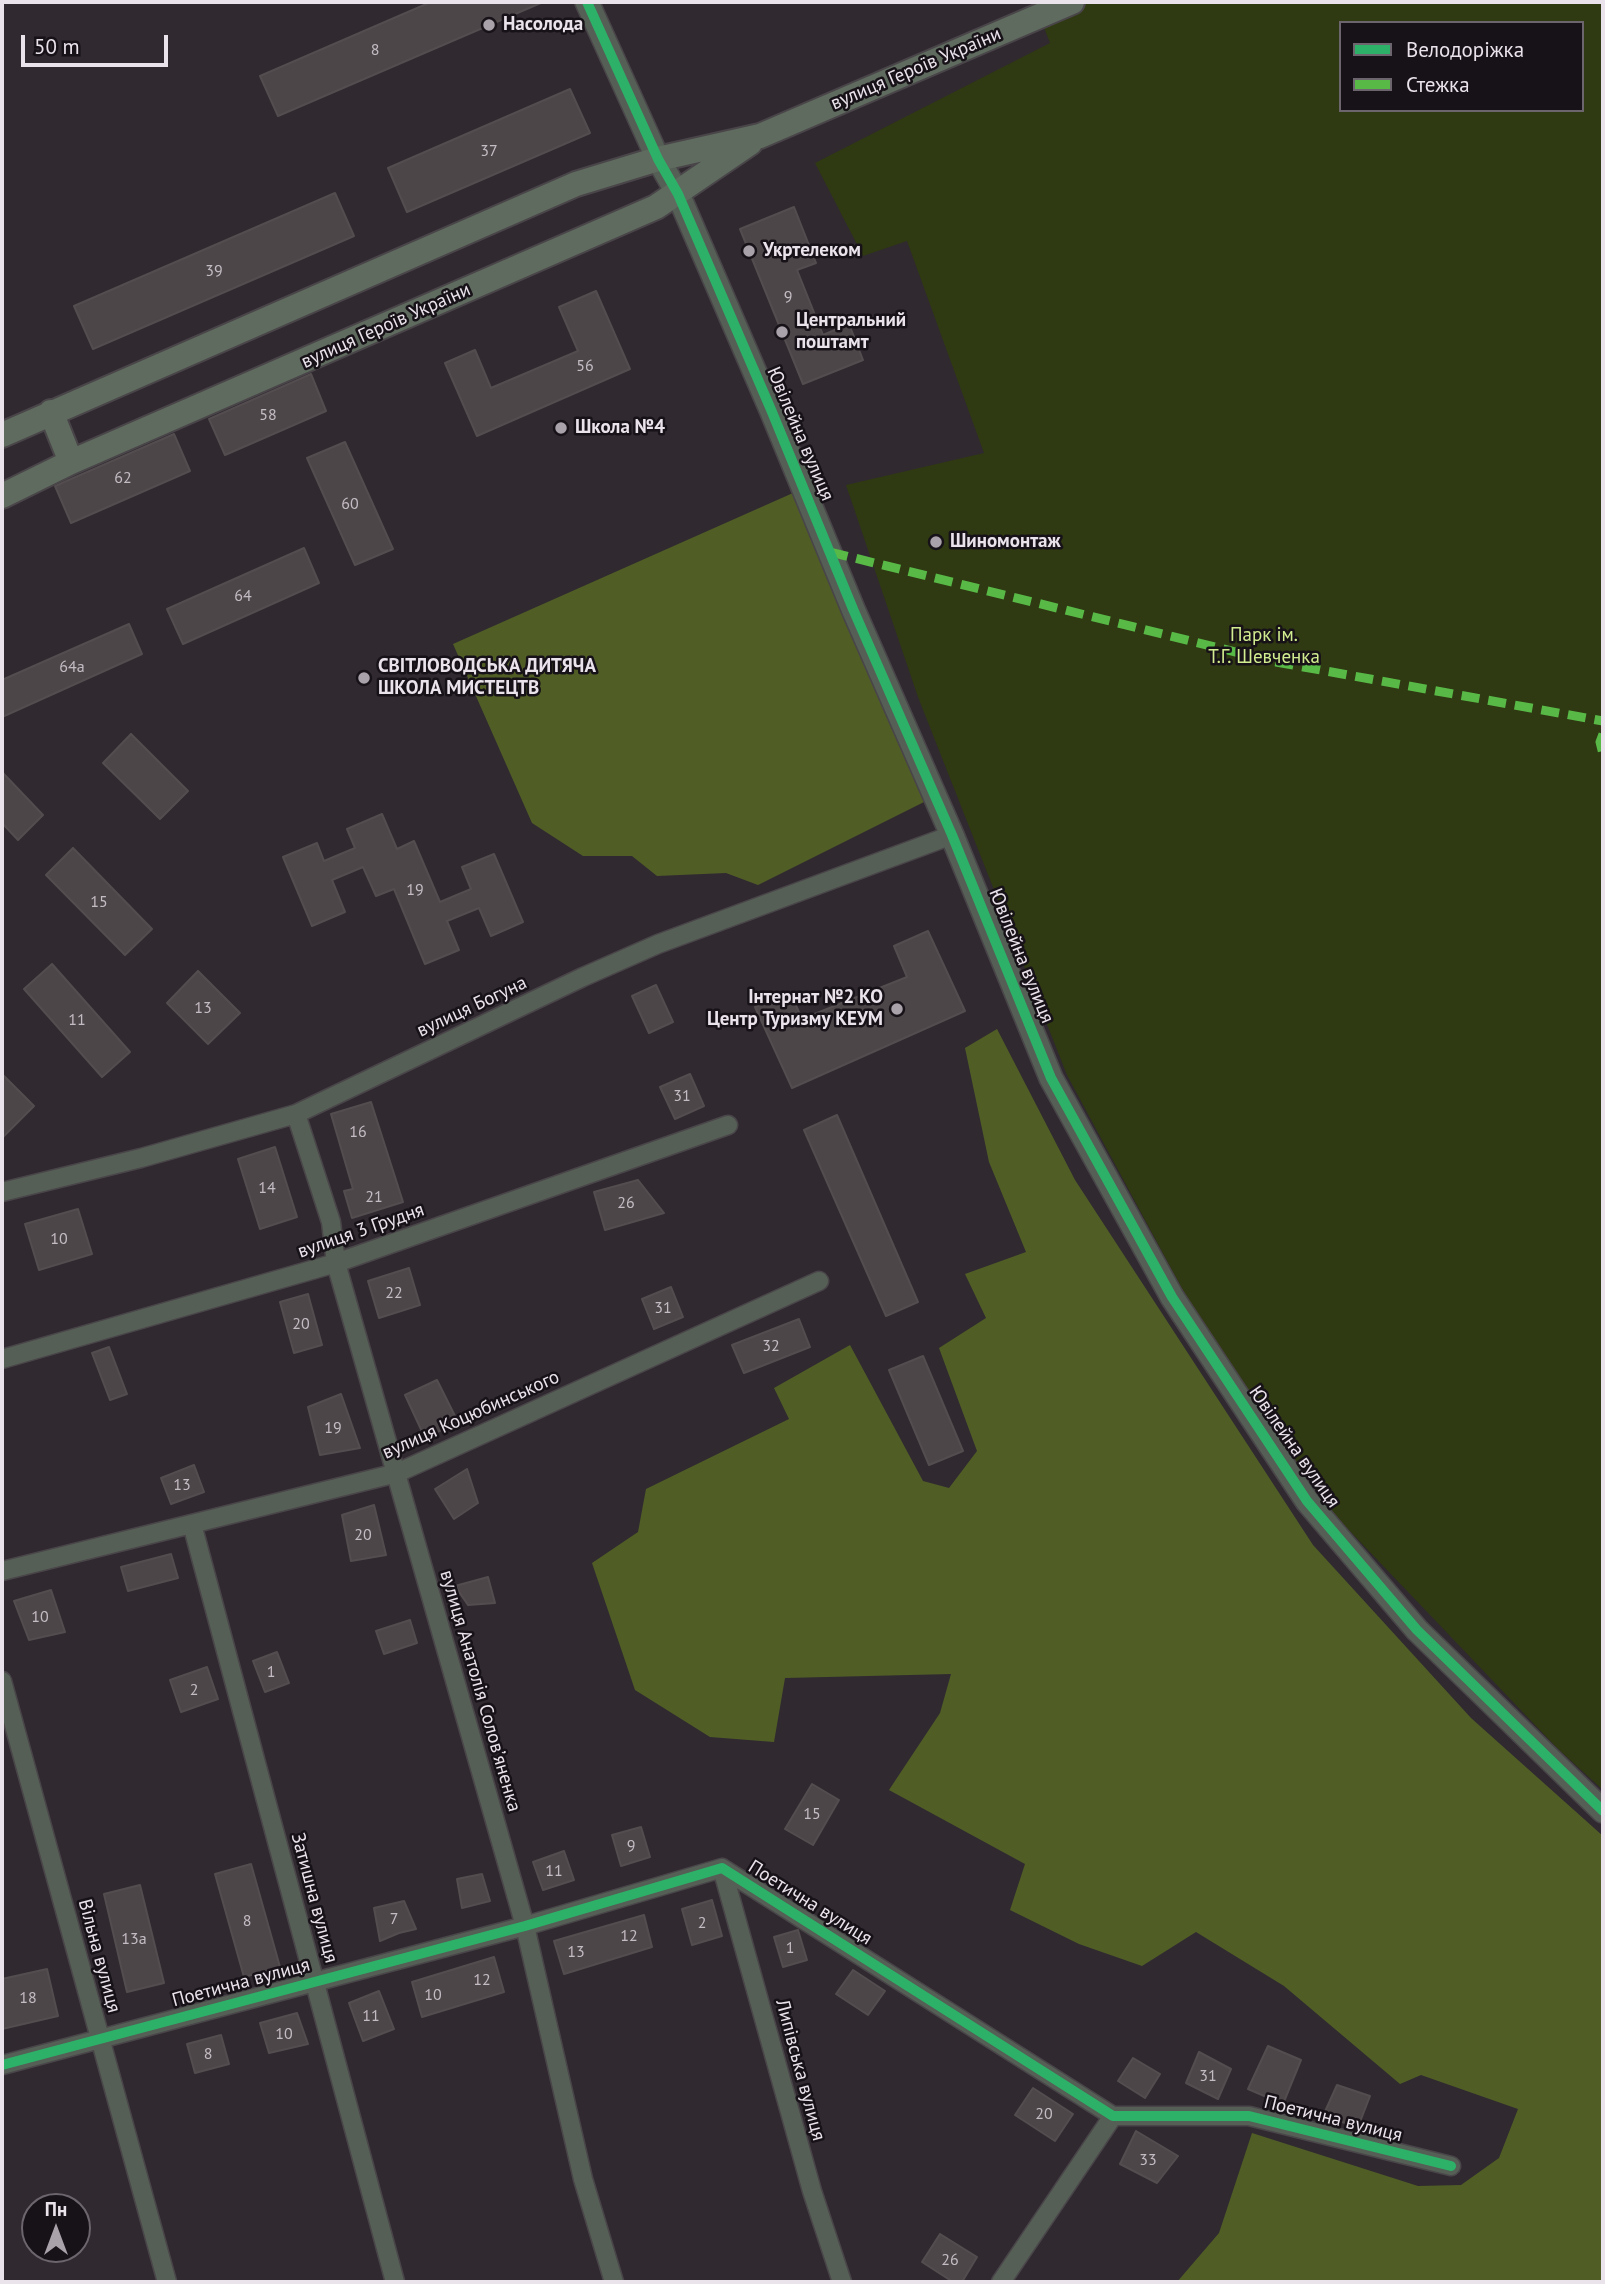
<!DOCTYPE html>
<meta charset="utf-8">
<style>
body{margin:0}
#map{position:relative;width:1605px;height:2284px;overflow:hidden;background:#302a30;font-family:"PT Sans",sans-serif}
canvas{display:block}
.frame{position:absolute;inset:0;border:4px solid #ebe3ec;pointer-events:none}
.legend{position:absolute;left:1339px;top:21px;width:245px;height:91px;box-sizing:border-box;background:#171118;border:2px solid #6c656d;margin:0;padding:9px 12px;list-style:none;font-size:21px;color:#ebe3ec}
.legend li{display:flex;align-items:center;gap:14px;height:35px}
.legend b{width:35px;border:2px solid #6c656d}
.north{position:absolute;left:21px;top:2193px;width:70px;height:70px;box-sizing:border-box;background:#171118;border:2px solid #6c656d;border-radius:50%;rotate:0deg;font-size:19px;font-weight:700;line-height:28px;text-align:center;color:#ebe3ec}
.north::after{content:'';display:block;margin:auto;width:24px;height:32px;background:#aaa2aa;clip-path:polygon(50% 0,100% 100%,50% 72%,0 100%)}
.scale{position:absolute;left:21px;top:35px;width:147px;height:32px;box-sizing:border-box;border:4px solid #ebe3ec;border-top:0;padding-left:9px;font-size:21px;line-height:24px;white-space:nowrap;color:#ebe3ec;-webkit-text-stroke:5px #171118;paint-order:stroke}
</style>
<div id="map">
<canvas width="1605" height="2284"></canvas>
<div class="frame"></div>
<ul class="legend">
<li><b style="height:9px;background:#2db169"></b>Велодоріжка</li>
<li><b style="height:9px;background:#58b947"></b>Стежка</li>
</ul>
<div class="north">Пн</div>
<div class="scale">50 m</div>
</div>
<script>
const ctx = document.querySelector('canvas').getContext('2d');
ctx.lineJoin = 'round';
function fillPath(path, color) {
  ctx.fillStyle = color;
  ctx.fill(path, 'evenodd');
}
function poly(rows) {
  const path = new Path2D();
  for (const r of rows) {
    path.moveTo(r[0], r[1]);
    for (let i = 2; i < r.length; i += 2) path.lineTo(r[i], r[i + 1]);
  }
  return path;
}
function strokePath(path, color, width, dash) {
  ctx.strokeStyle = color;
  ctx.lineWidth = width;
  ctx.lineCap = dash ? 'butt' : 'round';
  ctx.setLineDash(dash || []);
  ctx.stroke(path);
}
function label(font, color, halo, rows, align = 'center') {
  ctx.font = font + ' "PT Sans",sans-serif';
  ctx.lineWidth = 5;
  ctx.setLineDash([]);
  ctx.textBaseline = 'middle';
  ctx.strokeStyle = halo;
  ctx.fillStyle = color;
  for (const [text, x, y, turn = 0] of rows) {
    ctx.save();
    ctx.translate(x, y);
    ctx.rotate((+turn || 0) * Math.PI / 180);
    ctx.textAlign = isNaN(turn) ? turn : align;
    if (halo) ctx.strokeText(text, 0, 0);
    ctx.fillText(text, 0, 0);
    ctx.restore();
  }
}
fillPath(poly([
 [1034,2,1603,2,1603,1790,1557,1748,1325,1505,1201,1324,1067,1075,918,697,846,485,984,453,907,241,863,256,815,163,1050,43],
 [1341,23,1582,23,1582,110,1341,110]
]), '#2f3912');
fillPath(poly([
 [793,493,924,802,758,885,726,873,657,876,632,856,583,856,532,823,453,644],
 [997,1029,1075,1180,1313,1545,1471,1718,1603,1836,1603,2282,1177,2282,1219,2233,1252,2133,1418,2186,1461,2185,1499,2158,1518,2109,1421,2075,1400,2084,1284,1986,1196,1932,1142,1966,1079,1944,1010,1910,1025,1864,889,1790,940,1713,951,1674,785,1678,774,1742,710,1737,635,1690,592,1563,638,1532,646,1489,789,1419,774,1388,850,1345,923,1481,949,1488,977,1451,939,1348,986,1318,965,1274,1026,1252,989,1162,965,1048]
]), '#505e26');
const building = poly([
 [431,2,543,2,278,116,260,76,431,2],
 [570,89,590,133,407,212,388,168,570,89],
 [335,193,354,236,93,349,74,306,335,193],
 [794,207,816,263,797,270,823,335,849,324,863,360,803,384,740,229,794,207],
 [596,291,630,369,477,436,445,363,475,350,491,388,578,351,559,307,596,291],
 [311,374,326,411,225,455,209,419,311,374],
 [174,434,190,471,71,523,55,486,174,434],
 [345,442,393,549,355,565,307,458,345,442],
 [304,548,319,583,183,644,167,609,304,548],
 [129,624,142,654,2,717,2,680,129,624],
 [131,734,188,791,160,819,103,763,131,734],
 [2,772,43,815,18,840,2,823,2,772],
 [382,814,397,849,414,841,440,902,471,889,462,867,494,854,523,922,491,936,479,908,447,921,459,950,425,964,394,889,376,896,363,867,332,880,345,912,312,926,283,857,317,843,324,861,355,848,347,829,382,814],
 [73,848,152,929,125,955,46,875,73,848],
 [928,931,965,1011,792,1088,755,1007,790,992,802,1019,907,977,894,946,928,931],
 [52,964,130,1052,102,1077,24,989,52,964],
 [198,971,240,1013,208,1044,167,1003,198,971],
 [656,985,673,1022,649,1033,632,996,656,985],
 [2,1074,34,1106,2,1138,2,1074],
 [690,1074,704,1106,675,1119,660,1087,690,1074],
 [371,1102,403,1202,352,1218,344,1191,353,1189,331,1114,371,1102],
 [837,1115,918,1302,886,1316,804,1130,837,1115],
 [275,1147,297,1217,260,1229,238,1159,275,1147],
 [638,1180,664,1213,605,1230,594,1192,638,1180],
 [78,1209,92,1254,39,1270,25,1224,78,1209],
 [409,1268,420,1305,379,1318,368,1281,409,1268],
 [671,1287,683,1317,654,1329,642,1299,671,1287],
 [308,1294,322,1345,294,1353,280,1302,308,1294],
 [799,1319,810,1347,744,1373,732,1345,799,1319],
 [109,1347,127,1394,110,1400,92,1353,109,1347],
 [923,1356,963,1451,929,1465,889,1370,923,1356],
 [437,1380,458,1422,425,1438,405,1395,437,1380],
 [341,1394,360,1448,320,1455,308,1407,341,1394],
 [194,1465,204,1492,171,1504,161,1478,194,1465],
 [467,1469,478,1503,454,1519,435,1489,467,1469],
 [374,1505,386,1555,351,1561,342,1515,374,1505],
 [171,1554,178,1578,128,1591,121,1567,171,1554],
 [488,1577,495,1603,468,1605,455,1586,488,1577],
 [51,1590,65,1632,29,1640,14,1601,51,1590],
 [410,1620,417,1643,384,1654,376,1631,410,1620],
 [277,1652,289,1683,265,1692,253,1661,277,1652],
 [207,1667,218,1699,181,1712,170,1680,207,1667],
 [812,1784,839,1800,813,1845,785,1829,812,1784],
 [641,1827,650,1857,621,1866,612,1835,641,1827],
 [564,1851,574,1880,543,1890,533,1862,564,1851],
 [251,1864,280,1967,244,1977,215,1874,251,1864],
 [482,1874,490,1901,462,1908,457,1879,482,1874],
 [140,1885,164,1983,127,1992,104,1894,140,1885],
 [712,1900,722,1936,692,1945,682,1909,712,1900],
 [404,1901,416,1929,399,1933,380,1941,374,1908,404,1901],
 [644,1915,652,1947,564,1974,554,1941,644,1915],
 [798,1930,807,1960,783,1967,774,1937,798,1930],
 [494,1957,504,1992,422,2017,412,1982,494,1957],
 [47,1969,58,2016,2,2029,2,1979,47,1969],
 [853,1970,885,1991,868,2015,836,1994,853,1970],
 [379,1991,394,2029,363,2041,349,2003,379,1991],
 [297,2013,308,2044,269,2053,260,2023,297,2013],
 [221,2035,229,2064,195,2073,187,2044,221,2035],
 [1268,2046,1301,2060,1283,2104,1248,2089,1268,2046],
 [1199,2052,1231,2069,1218,2099,1186,2083,1199,2052],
 [1133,2058,1160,2074,1145,2098,1118,2081,1133,2058],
 [1337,2085,1370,2096,1358,2127,1323,2116,1337,2085],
 [1033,2088,1073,2114,1055,2141,1015,2115,1033,2088],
 [1136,2131,1178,2156,1157,2183,1120,2164,1136,2131],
 [940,2234,977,2257,962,2282,953,2282,922,2262,940,2234]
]);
fillPath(building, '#4d4649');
strokePath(building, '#544d4f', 2);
const minor = poly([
 [296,1114,331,1222,336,1263,525,1926,583,2179,614,2282],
 [2,1192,141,1158,296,1114,583,977,658,944,952,835],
 [2,1359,336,1263,728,1125],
 [192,1524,395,2282],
 [2,1571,397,1473,819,1281],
 [2,1681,167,2282],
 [722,1868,812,2191,842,2282],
 [2,2065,525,1926,722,1868,1113,2116,1249,2116,1451,2166],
 [1001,2282,1113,2116]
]);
const tertiary = poly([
 [587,2,658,159,678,194,772,412,853,609,952,835,1051,1078,1172,1297,1307,1501,1417,1630,1603,1811]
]);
const secondary = poly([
 [51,412,71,462],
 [2,435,576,184,658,159,760,136,1072,2],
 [2,496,71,462,656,207,750,143]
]);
strokePath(minor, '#494549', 21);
strokePath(tertiary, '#494549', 26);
strokePath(secondary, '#494549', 28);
strokePath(minor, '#555f55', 18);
strokePath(tertiary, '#555f55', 23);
strokePath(secondary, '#5f6b5e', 24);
strokePath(poly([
 [830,552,1276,662,1603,721],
 [1603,734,1600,742,1603,754]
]), '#58b947', 9, [18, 9]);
strokePath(poly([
 [587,2,658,159,678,194,772,412,853,609,952,835,1051,1078,1172,1297,1307,1501,1417,1630,1603,1811],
 [2,2065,525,1926,722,1868,1113,2116,1249,2116,1451,2166]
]), '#2db169', 10);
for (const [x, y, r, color] of [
 [489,25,7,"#aaa2aa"],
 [749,251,7,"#aaa2aa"],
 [782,332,7,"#aaa2aa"],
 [561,428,7,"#aaa2aa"],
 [936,542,7,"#aaa2aa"],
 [364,678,7,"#aaa2aa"],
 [897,1009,7,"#aaa2aa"]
]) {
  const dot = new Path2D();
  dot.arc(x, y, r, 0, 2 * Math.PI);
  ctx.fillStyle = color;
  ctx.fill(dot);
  strokePath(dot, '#171118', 2.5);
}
label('16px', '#c4bcc3', null, [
 ["8",375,50],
 ["37",489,151],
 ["39",214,271],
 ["9",788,297],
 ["56",585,366],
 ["58",268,415],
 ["62",123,478],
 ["60",350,504],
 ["64",243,596],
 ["64а",72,667],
 ["19",415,890],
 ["15",99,902],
 ["13",203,1008],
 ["11",77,1020],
 ["31",682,1096],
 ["16",358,1132],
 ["14",267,1188],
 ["21",374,1197],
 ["26",626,1203],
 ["10",59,1239],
 ["22",394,1293],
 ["31",663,1308],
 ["20",301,1324],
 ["32",771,1346],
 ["19",333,1428],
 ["13",182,1485],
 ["20",363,1535],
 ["10",40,1617],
 ["1",271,1672],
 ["2",194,1690],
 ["15",812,1814],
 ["9",631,1846],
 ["11",554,1871],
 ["7",394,1919],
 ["8",247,1921],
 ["2",702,1923],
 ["12",629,1936],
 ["13а",134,1939],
 ["1",790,1948],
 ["13",576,1952],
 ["12",482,1980],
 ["10",433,1995],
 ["18",28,1998],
 ["11",371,2016],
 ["10",284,2034],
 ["8",208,2054],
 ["31",1208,2076],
 ["20",1044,2114],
 ["33",1148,2160],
 ["26",950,2260]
]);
label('bold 19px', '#ebe3ec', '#171118', [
 ["Насолода",503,25],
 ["Укртелеком",763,251],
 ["Центральний",796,321],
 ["поштамт",796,343],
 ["Школа №4",575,428],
 ["Шиномонтаж",950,542],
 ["СВІТЛОВОДСЬКА ДИТЯЧА",378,667],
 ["ШКОЛА МИСТЕЦТВ",378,689],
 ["Інтернат №2 КО",883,998,"right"],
 ["Центр Туризму КЕУМ",883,1020,"right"]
], 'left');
label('19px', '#ebe3ec', '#171118', [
 ["вулиця Героїв України",916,69,-23],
 ["вулиця Героїв України",386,326,-24],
 ["Ювілейна вулиця",800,434,67],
 ["Ювілейна вулиця",1021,956,68],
 ["вулиця Богуна",472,1007,-25],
 ["вулиця 3 Грудня",361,1231,-19],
 ["вулиця Коцюбинського",471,1415,-24],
 ["Ювілейна вулиця",1294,1447,55],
 ["вулиця Анатолія Соловʼяненка",480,1691,74],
 ["Затишна вулиця",314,1898,75],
 ["Поетична вулиця",810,1903,32],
 ["Вільна вулиця",99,1956,75],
 ["Поетична вулиця",241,1983,-15],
 ["Липівська вулиця",800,2070,75],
 ["Поетична вулиця",1333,2119,14]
]);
label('19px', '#d1ed8f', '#171118', [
 ["Парк ім.",1264,636],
 ["Т.Г. Шевченка",1264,658]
]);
</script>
